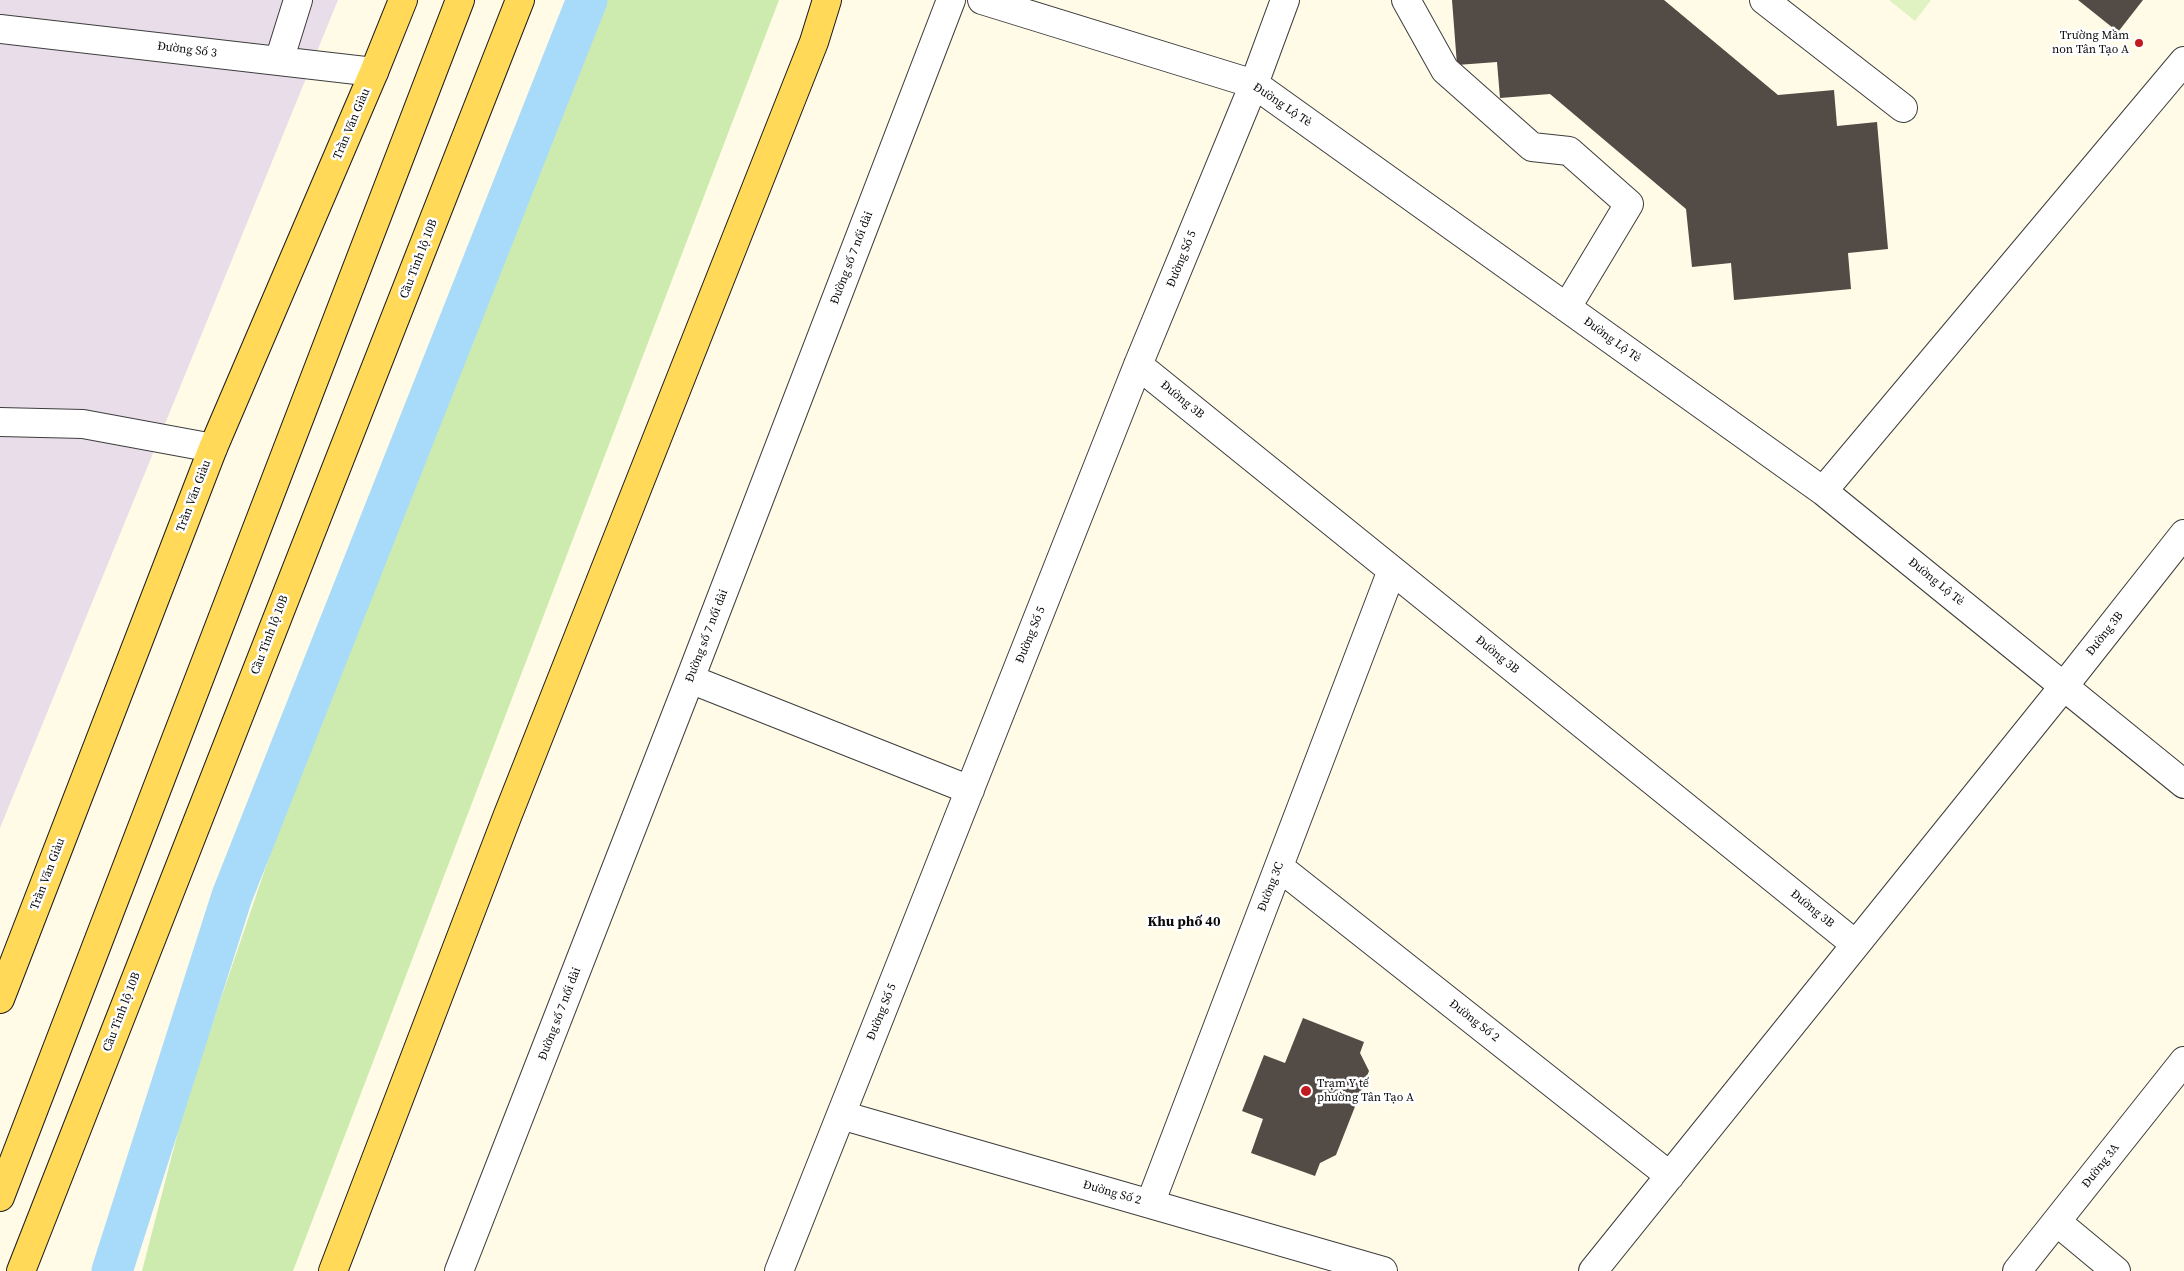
<!DOCTYPE html>
<meta charset="utf-8">
<style>
body{margin:0}
canvas{display:block;background:#fffbe7}
</style>
<canvas width="2184" height="1271"></canvas>
<script>
const ctx = document.querySelector('canvas').getContext('2d');
ctx.lineJoin = 'round';
function fillPath(path, color) {
  ctx.fillStyle = color;
  ctx.fill(path, 'evenodd');
}
function poly(rows) {
  const path = new Path2D();
  for (const r of rows) {
    path.moveTo(r[0], r[1]);
    for (let i = 2; i < r.length; i += 2) path.lineTo(r[i], r[i + 1]);
  }
  return path;
}
function strokePath(path, color, width, dash) {
  ctx.strokeStyle = color;
  ctx.lineWidth = width;
  ctx.lineCap = dash ? 'butt' : 'round';
  ctx.setLineDash(dash || []);
  ctx.stroke(path);
}
function label(font, color, halo, rows, align = 'center') {
  ctx.font = font + ' "Source Serif 4",serif';
  ctx.lineWidth = 5;
  ctx.setLineDash([]);
  ctx.textBaseline = 'middle';
  ctx.strokeStyle = halo;
  ctx.fillStyle = color;
  for (const [text, x, y, turn = 0] of rows) {
    ctx.save();
    ctx.translate(x, y);
    ctx.rotate((+turn || 0) * Math.PI / 180);
    ctx.textAlign = isNaN(turn) ? turn : align;
    if (halo) ctx.strokeText(text, 0, 0);
    ctx.fillText(text, 0, 0);
    ctx.restore();
  }
}
fillPath(poly([
 [0,0,338,0,0,828]
]), '#e9ddea');
fillPath(poly([
 [606,0,779,0,293,1271,142,1271,186,1101,274,843]
]), '#cdebaf');
fillPath(poly([
 [1889,0,1931,0,1915,21]
]), '#e0f2c1');
strokePath(poly([
 [112,1271,232,896,587,0]
]), '#a8dafa', 41);
fillPath(poly([
 [1452,0,1664,0,1778,95,1834,90,1837,126,1877,122,1888,249,1848,253,1851,289,1734,300,1731,263,1692,267,1686,209,1550,94,1500,98,1497,62,1457,65],
 [2078,0,2143,0,2118,32],
 [1303,1018,1364,1042,1360,1053,1369,1071,1336,1155,1320,1163,1315,1176,1251,1153,1263,1119,1242,1111,1264,1055,1285,1063]
]), '#534b46');
const minor = poly([
 [982,0,1254,84,1823,491,2184,784],
 [1406,0,1445,70,1532,147,1569,151,1629,204,1567,307],
 [1764,0,1903,108],
 [0,29,374,72],
 [279,61,298,0],
 [1138,365,1855,944],
 [0,422,83,424,213,448],
 [1823,491,2184,61],
 [690,679,970,790],
 [1279,867,1670,1176],
 [841,1115,1383,1271],
 [1150,1204,1392,570],
 [2057,1222,2116,1271],
 [459,1271,690,679,951,0],
 [779,1271,1138,365,1254,84,1285,0],
 [1593,1271,2064,686,2184,534],
 [2017,1271,2184,1061]
]);
const major = poly([
 [0,999,213,448,374,72,403,0],
 [0,1197,460,0],
 [21,1271,520,0],
 [333,1271,507,817,814,42,827,0]
]);
strokePath(minor, '#3d3d3d', 30);
strokePath(major, '#1b1b1b', 30);
strokePath(minor, '#fff', 28);
strokePath(major, '#ffd957', 28);
for (const [x, y, r, color] of [
 [2139,43,5,"#c11a20"],
 [1306,1091,6,"#c11a20"]
]) {
  const dot = new Path2D();
  dot.arc(x, y, r, 0, 2 * Math.PI);
  ctx.fillStyle = color;
  ctx.fill(dot);
  strokePath(dot, '#fff', 2);
}
label('12px', '#0a0a0a', '#fff', [
 ["Trường Mầm",2129,36],
 ["non Tân Tạo A",2129,50],
 ["Trạm Y tế",1317,1084,"left"],
 ["phường Tân Tạo A",1317,1098,"left"]
], 'right');
label('12px', '#0a0a0a', '#fff', [
 ["Đường Số 3",187,50,7],
 ["Đường Lộ Tẻ",1282,105,34],
 ["Trần Văn Giàu",352,124,-67],
 ["Đường số 7 nối dài",852,258,-69],
 ["Cầu Tỉnh lộ 10B",419,259,-69],
 ["Đường Số 5",1182,259,-68],
 ["Đường Lộ Tẻ",1612,340,36],
 ["Đường 3B",1182,400,39],
 ["Trần Văn Giàu",194,496,-69],
 ["Đường Lộ Tẻ",1936,582,39],
 ["Đường 3B",2105,634,-52],
 ["Cầu Tỉnh lộ 10B",270,635,-69],
 ["Đường Số 5",1031,635,-68],
 ["Đường số 7 nối dài",707,636,-69],
 ["Đường 3B",1497,655,39],
 ["Trần Văn Giàu",48,874,-69],
 ["Đường 3C",1271,887,-69],
 ["Đường 3B",1812,909,39],
 ["Cầu Tỉnh lộ 10B",122,1012,-69],
 ["Đường Số 5",882,1012,-68],
 ["Đường số 7 nối dài",560,1014,-69],
 ["Đường Số 2",1474,1021,38],
 ["Đường 3A",2101,1166,-52],
 ["Đường Số 2",1112,1193,16]
]);
label('bold 14px', '#0a0a0a', '#fff', [
 ["Khu phố 40",1184,922]
]);
</script>
